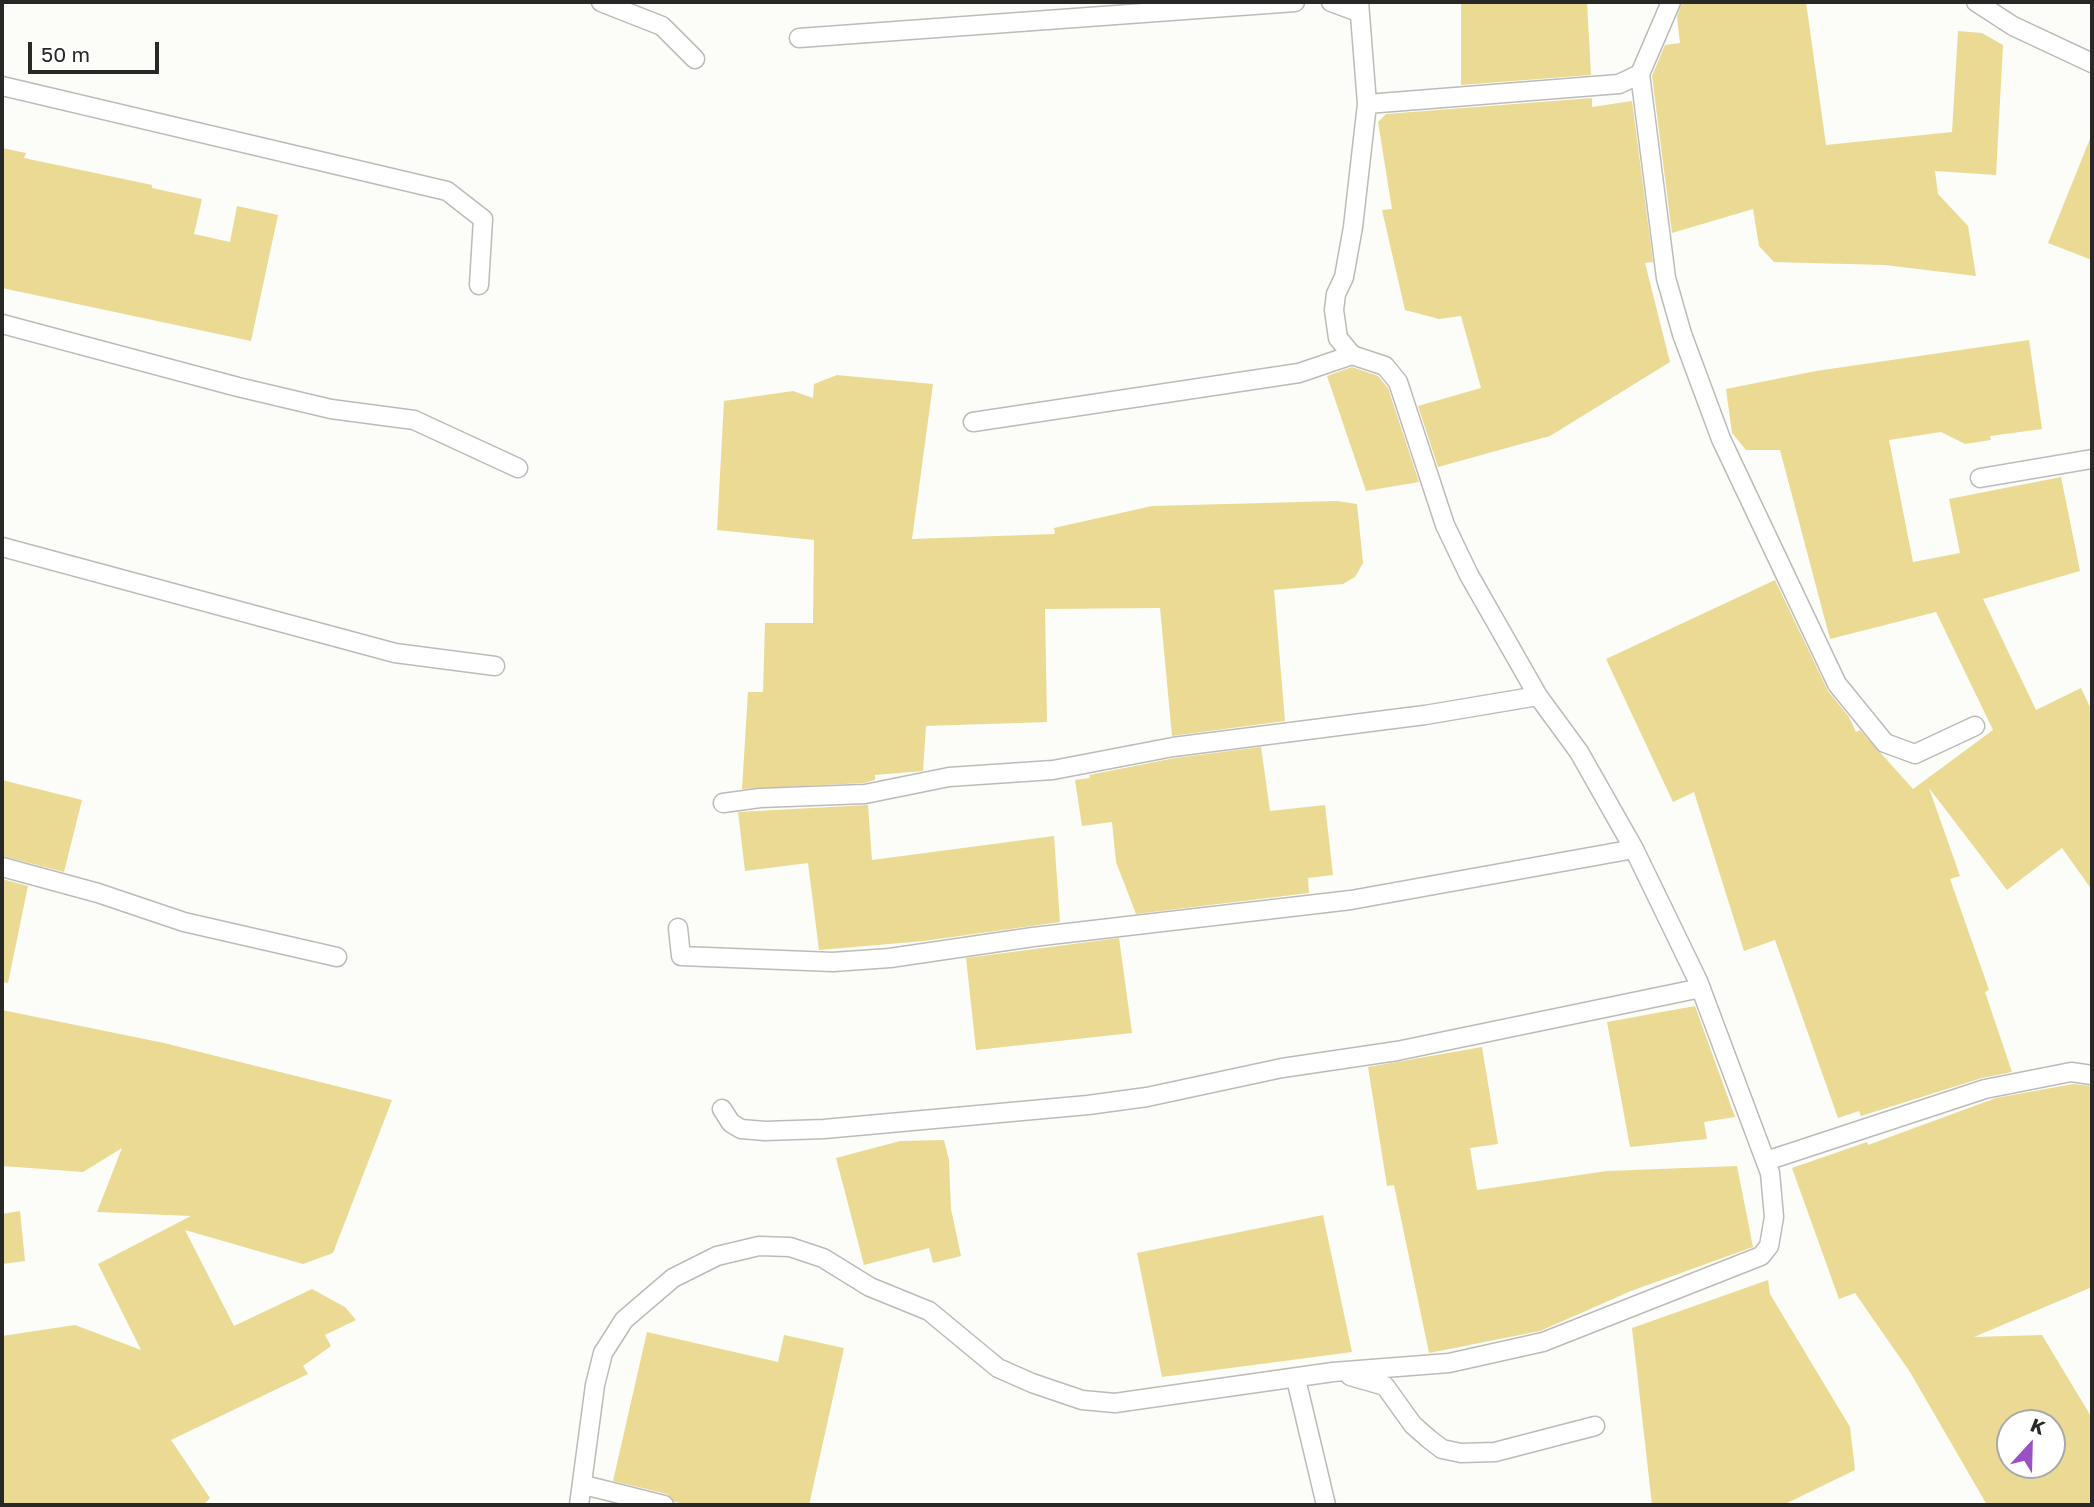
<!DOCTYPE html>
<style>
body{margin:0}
#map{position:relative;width:2094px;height:1507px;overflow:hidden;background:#fcfcf8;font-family:"Golos Text",sans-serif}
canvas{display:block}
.frame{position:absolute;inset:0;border:4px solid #282826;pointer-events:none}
.north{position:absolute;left:1996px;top:1409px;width:70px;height:70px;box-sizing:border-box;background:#fff;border:2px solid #a9a9a8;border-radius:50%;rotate:22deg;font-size:19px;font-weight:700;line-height:28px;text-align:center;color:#282826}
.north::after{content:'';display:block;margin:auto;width:24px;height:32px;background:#9951c5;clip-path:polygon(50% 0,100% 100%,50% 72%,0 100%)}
.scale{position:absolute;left:28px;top:42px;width:131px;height:32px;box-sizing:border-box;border:4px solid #282826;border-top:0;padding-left:9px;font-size:21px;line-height:24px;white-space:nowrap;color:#282826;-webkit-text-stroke:5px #fff;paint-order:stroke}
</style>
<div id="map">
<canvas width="2094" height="1507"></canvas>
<div class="frame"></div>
<div class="north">K</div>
<div class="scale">50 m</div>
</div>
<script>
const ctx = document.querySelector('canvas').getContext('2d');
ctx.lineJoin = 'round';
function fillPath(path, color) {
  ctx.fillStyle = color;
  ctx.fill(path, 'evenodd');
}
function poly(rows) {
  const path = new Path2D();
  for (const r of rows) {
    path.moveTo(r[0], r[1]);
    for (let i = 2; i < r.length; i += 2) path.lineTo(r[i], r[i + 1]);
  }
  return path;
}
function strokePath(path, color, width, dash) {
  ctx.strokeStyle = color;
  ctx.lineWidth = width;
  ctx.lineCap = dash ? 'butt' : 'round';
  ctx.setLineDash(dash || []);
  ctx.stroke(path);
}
fillPath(poly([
 [1461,2,1587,2,1591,75,1461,85],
 [1682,2,1806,2,1826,145,1952,132,1958,31,1982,33,2003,45,1996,175,1935,171,1938,194,1968,226,1976,276,1885,265,1774,262,1759,246,1753,209,1672,233,1652,76,1665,45,1680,43,1677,17],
 [1592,98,1592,107,1632,101,1653,262,1645,263,1670,362,1550,436,1438,467,1418,406,1481,388,1461,316,1439,319,1405,310,1382,210,1392,209,1378,122,1386,114],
 [2092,134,2092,260,2048,243],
 [2,148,26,153,24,158,152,185,152,188,202,199,194,234,230,242,237,206,278,215,251,341,2,288],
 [2029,340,2042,429,1990,436,1991,440,1965,444,1941,432,1889,440,1913,562,1960,553,1949,499,2061,477,2080,571,1983,599,2036,710,2081,688,2092,711,2092,890,2062,848,2007,890,1929,788,1960,876,1950,879,1989,990,1985,992,2012,1072,1982,1078,1861,1116,1859,1111,1838,1118,1775,940,1744,951,1694,792,1673,802,1606,659,1775,580,1828,691,1849,717,1856,732,1860,730,1913,789,1993,730,1936,612,1830,639,1780,450,1746,450,1732,433,1726,389,1816,371],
 [1352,367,1378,376,1388,388,1419,482,1366,491,1327,376],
 [837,375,933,384,912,539,1055,534,1054,528,1152,506,1337,501,1357,504,1363,563,1355,577,1343,584,1274,590,1285,721,1172,736,1160,608,1045,609,1047,722,926,726,923,771,875,775,875,780,864,783,742,789,748,692,763,692,765,623,813,623,814,540,717,530,724,401,793,391,813,398,814,384],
 [1261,747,1270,811,1325,805,1333,875,1308,878,1309,893,1136,914,1116,862,1112,822,1082,826,1075,780,1090,778,1089,775,1175,758],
 [2,780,82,800,64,872,2,856],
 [868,805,872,860,1054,836,1060,922,924,941,819,950,808,863,745,871,738,812],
 [2,879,28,886,8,983,2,982],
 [1119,938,1132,1033,976,1050,966,958],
 [1695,1006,1735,1117,1704,1122,1707,1139,1630,1147,1607,1022],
 [2,1010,164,1043,392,1100,333,1253,303,1264,185,1230,234,1326,312,1289,345,1307,356,1320,325,1335,331,1346,303,1366,308,1374,171,1440,210,1498,203,1505,2,1505,2,1336,75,1325,141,1350,98,1264,191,1216,97,1212,122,1148,83,1172,2,1166],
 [1482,1047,1498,1144,1470,1148,1477,1190,1607,1171,1737,1166,1753,1247,1631,1291,1540,1331,1429,1353,1394,1185,1387,1186,1368,1067],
 [2073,1084,2092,1086,2092,1287,1974,1337,2042,1335,2092,1418,2092,1505,1987,1505,1910,1372,1855,1293,1839,1299,1792,1168,1867,1142,1868,1145,1996,1098],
 [2010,1423,2052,1423,2052,1465,2034,1471,2030,1465,2010,1465],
 [944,1140,949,1160,951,1209,961,1256,933,1263,929,1248,864,1265,836,1158,900,1141],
 [20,1211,25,1261,2,1264,2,1214],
 [1323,1215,1352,1352,1162,1377,1137,1253],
 [1768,1280,1770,1294,1850,1427,1855,1470,1783,1505,1652,1505,1632,1328],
 [647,1332,778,1362,784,1335,844,1348,809,1505,688,1505,675,1502,667,1494,613,1481]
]), '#ebda94');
const minor = poly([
 [601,2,662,26,695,59],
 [1331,2,1358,12],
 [1671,2,1640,74,1666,278,1682,334,1721,439,1837,684,1885,743,1915,754,1975,726],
 [1976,2,2013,26,2092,63],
 [799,38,1295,2],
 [2,86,447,191,483,219,479,285],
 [1367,104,1619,84,1640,74],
 [2,324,238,387,331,409,414,420,518,468],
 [973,422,1299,373,1352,355],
 [1980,478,2092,459],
 [2,547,395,653,495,666],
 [723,803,760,798,865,794,949,777,1053,770,1173,747,1425,715,1538,696],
 [2,867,98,893,184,922,337,957],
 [678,928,681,956,833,962,890,958,1033,937,1351,900,1634,849],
 [722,1109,731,1123,741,1129,765,1131,824,1129,1088,1105,1147,1097,1282,1068,1397,1051,1701,988],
 [1766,1161,1985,1089,2071,1072,2092,1075],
 [1350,1376,1385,1386,1413,1425,1429,1439,1442,1449,1461,1453,1495,1452,1595,1426],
 [1296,1379,1326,1505],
 [584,1485,664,1505],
 [579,1505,595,1385,603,1353,624,1320,673,1278,717,1256,759,1246,790,1247,823,1258,870,1287,929,1311,998,1368,1032,1383,1082,1400,1115,1403,1333,1372,1449,1363,1543,1342,1761,1256,1769,1246,1774,1217,1770,1173,1698,981,1634,849,1579,752,1538,696,1469,575,1445,525,1398,382,1385,366,1352,355,1338,338,1334,310,1336,294,1344,277,1353,227,1367,104,1359,2]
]);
strokePath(minor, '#bcbbb8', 21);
strokePath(minor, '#fff', 18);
</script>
